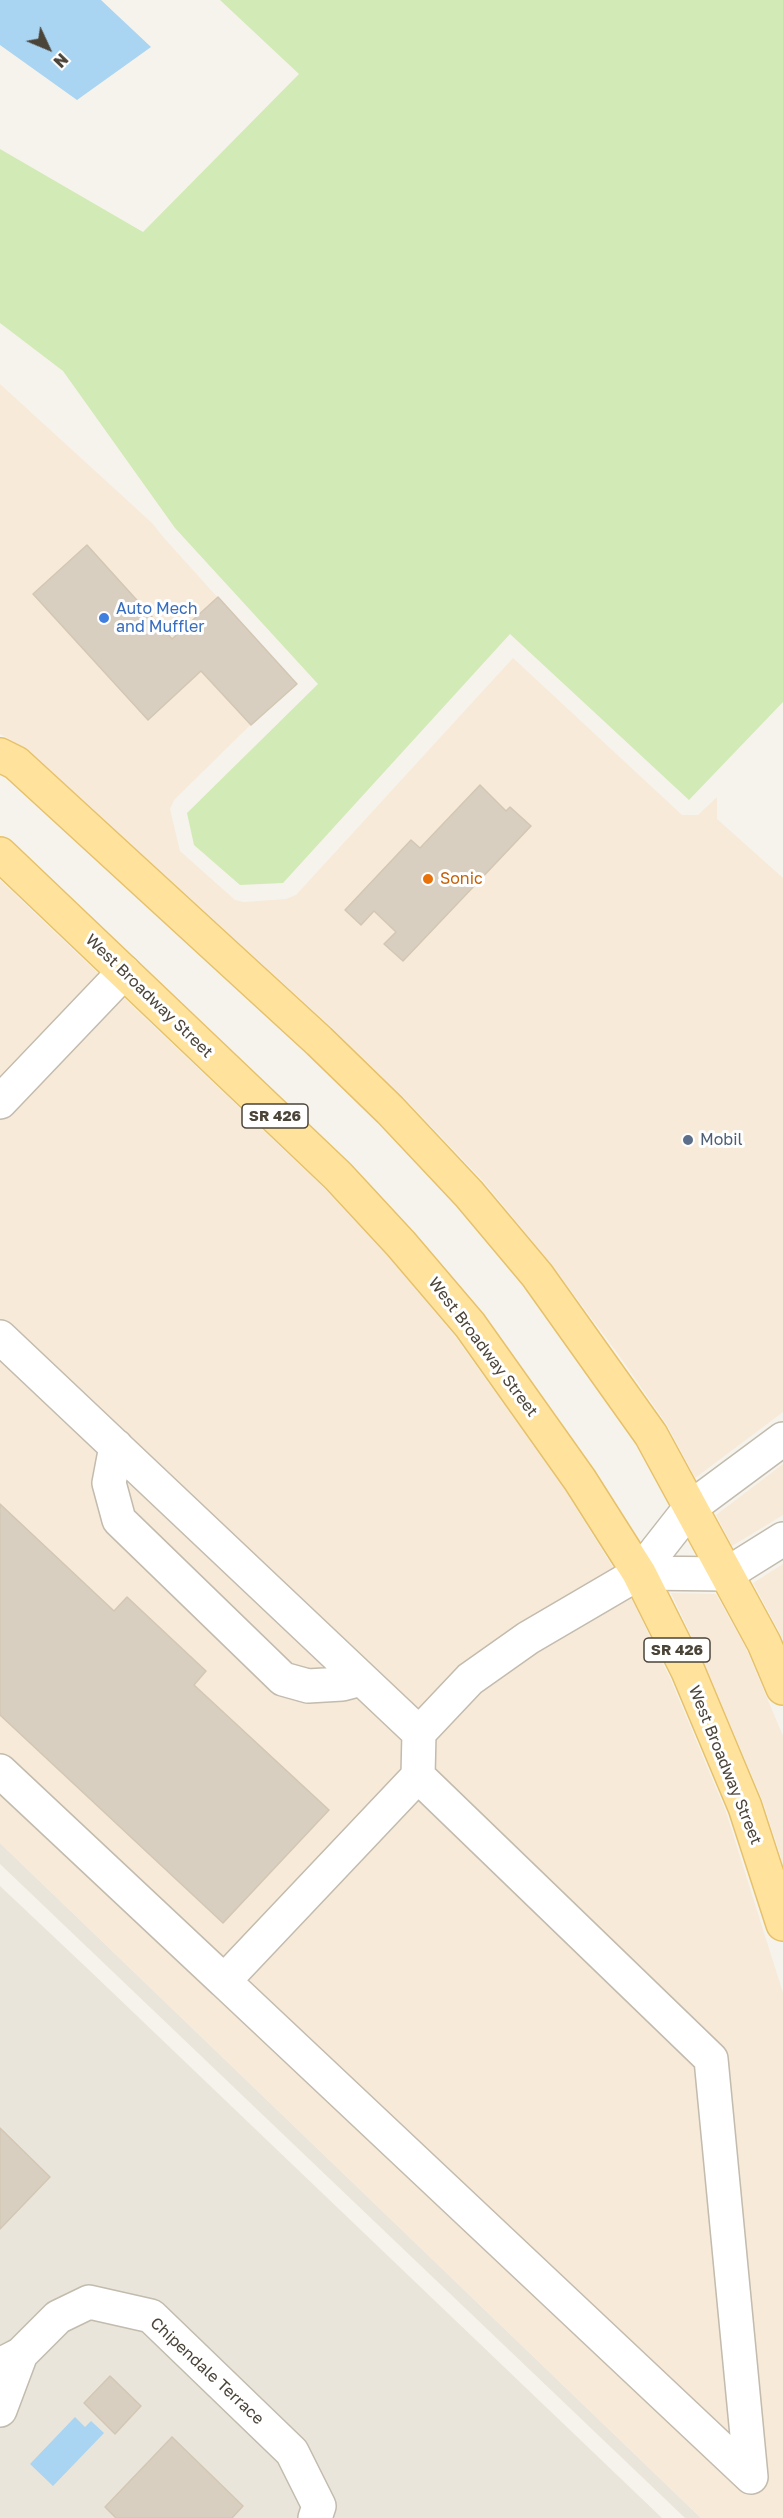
<!DOCTYPE html>
<style>
body{margin:0}
#map{position:relative;width:783px;height:2518px;overflow:hidden;background:#f6f3ec;font-family:"Golos Text",sans-serif}
canvas{display:block}
.north{position:absolute;left:18px;top:18px;width:60px;height:60px;-webkit-text-stroke:4px #fff;paint-order:stroke;rotate:134deg;font-size:16px;font-weight:700;line-height:24px;text-align:center;color:#4b4439}
.north::after{content:'';display:block;margin:auto;width:21px;height:27px;background:#4b4439;clip-path:polygon(50% 0,100% 100%,50% 72%,0 100%)}
</style>
<div id="map">
<canvas width="783" height="2518"></canvas>
<div class="north">N</div>
</div>
<script>
const ctx = document.querySelector('canvas').getContext('2d');
ctx.lineJoin = 'round';
function fillPath(path, color) {
  ctx.fillStyle = color;
  ctx.fill(path, 'evenodd');
}
function poly(rows) {
  const path = new Path2D();
  for (const r of rows) {
    path.moveTo(r[0], r[1]);
    for (let i = 2; i < r.length; i += 2) path.lineTo(r[i], r[i + 1]);
  }
  return path;
}
function strokePath(path, color, width, dash) {
  ctx.strokeStyle = color;
  ctx.lineWidth = width;
  ctx.lineCap = dash ? 'butt' : 'round';
  ctx.setLineDash(dash || []);
  ctx.stroke(path);
}
function label(font, color, halo, rows, align = 'center') {
  ctx.font = font + ' "Golos Text",sans-serif';
  ctx.lineWidth = 6;
  ctx.setLineDash([]);
  ctx.textBaseline = 'middle';
  ctx.strokeStyle = halo;
  ctx.fillStyle = color;
  for (const [text, x, y, turn = 0] of rows) {
    ctx.save();
    ctx.translate(x, y);
    ctx.rotate((+turn || 0) * Math.PI / 180);
    ctx.textAlign = isNaN(turn) ? turn : align;
    if (halo) ctx.strokeText(text, 0, 0);
    ctx.fillText(text, 0, 0);
    ctx.restore();
  }
}
fillPath(poly([
 [0,1843,701,2518,685,2518,0,1864],
 [0,1886,88,1969,662,2518,0,2518]
]), '#eae5da');
fillPath(poly([
 [0,384,152,523,164,538,294,682,174,800,170,809,180,851,235,900,244,902,286,899,296,895,513,658,682,815,698,815,717,797,717,819,783,878,783,1412,695,1478,667,1425,618,1354,551,1264,483,1181,404,1098,332,1028,28,750,0,734],
 [0,880,325,1189,388,1256,455,1336,563,1487,629,1593,670,1678,726,1812,783,1993,783,2518,701,2518,0,1843],
 [783,1464,783,1515,732,1546,716,1515],
 [783,1564,783,1639,753,1583],
 [671,1593,716,1594,746,1648,783,1736,783,1864,763,1802,705,1665]
]), '#f7ead8');
fillPath(poly([
 [220,0,783,0,783,702,689,800,510,634,283,883,240,885,194,845,187,813,318,684,175,528,63,371,0,323,0,149,143,232,299,74]
]), '#d2eab5');
fillPath(poly([
 [0,0,101,0,151,47,77,100,0,45],
 [75,2417,85,2427,91,2421,104,2433,53,2486,30,2464]
]), '#a9d4f2');
const building = poly([
 [87,545,172,639,218,597,297,684,251,725,201,671,148,720,33,594,87,545],
 [480,785,506,811,510,807,531,826,403,961,384,944,396,932,374,911,361,925,345,910,411,840,420,848,480,785],
 [0,1504,114,1611,127,1597,206,1671,194,1685,329,1810,223,1923,0,1715,0,1504],
 [0,2128,50,2177,0,2229,0,2128],
 [110,2376,141,2406,115,2434,84,2403,110,2376],
 [172,2437,243,2506,232,2518,116,2518,105,2507,172,2437]
]);
fillPath(building, '#d8cfc1');
strokePath(building, '#d3c7b4', 1.5);
const minor = poly([
 [0,1102,124,972],
 [0,1337,419,1733,470,1679,528,1638,639,1573,690,1508,783,1439],
 [116,1446,109,1483,119,1520,283,1679,308,1686,342,1684,361,1679],
 [639,1573,727,1574,783,1539],
 [0,1771,224,1981],
 [418,1776,711,2059,751,2477,224,1981,418,1776,419,1733],
 [0,2365,21,2354,58,2317,89,2302,151,2316,292,2452,319,2506,315,2518],
 [0,2410,21,2354]
]);
const major = poly([
 [0,755,16,763,319,1041,390,1110,469,1194,537,1275,651,1435,764,1643,783,1688],
 [0,854,338,1176,401,1244,470,1325,580,1480,639,1573,688,1671,745,1807,783,1924]
]);
strokePath(minor, '#c2bbae', 36);
strokePath(major, '#e6c16a', 36);
strokePath(minor, '#fff', 33);
strokePath(major, '#ffe39c', 33);
for (const [x, y, r, color] of [
 [104,618,6,"#3f7fe0"],
 [428,879,6,"#e8710a"],
 [688,1140,6,"#5c6f8a"]
]) {
  const dot = new Path2D();
  dot.arc(x, y, r, 0, 2 * Math.PI);
  ctx.fillStyle = color;
  ctx.fill(dot);
  strokePath(dot, '#fff', 2);
}
for (const [x, y, w] of [
 [275,1116,66],
 [677,1650,66]
]) {
  const box = new Path2D();
  box.roundRect(x - w / 2, y - 12, w, 24, 4.5);
  ctx.fillStyle = '#fff';
  ctx.fill(box);
  strokePath(box, '#4b4439', 1.5);
}
label('bold 15px', '#4b4439', null, [
 ["SR 426",275,1116],
 ["SR 426",677,1650]
]);
label('16px', '#366cbe', '#fff', [
 ["Auto Mech",116,609],
 ["and Muffler",116,627]
], 'left');
label('16px', '#c56008', '#fff', [
 ["Sonic",440,879]
], 'left');
label('16px', '#4b4439', '#fff', [
 ["West Broadway Street",149,996,44],
 ["West Broadway Street",483,1347,53],
 ["West Broadway Street",725,1765,68],
 ["Chipendale Terrace",207,2371,43]
]);
label('16px', '#4e5e75', '#fff', [
 ["Mobil",700,1140]
], 'left');
</script>
